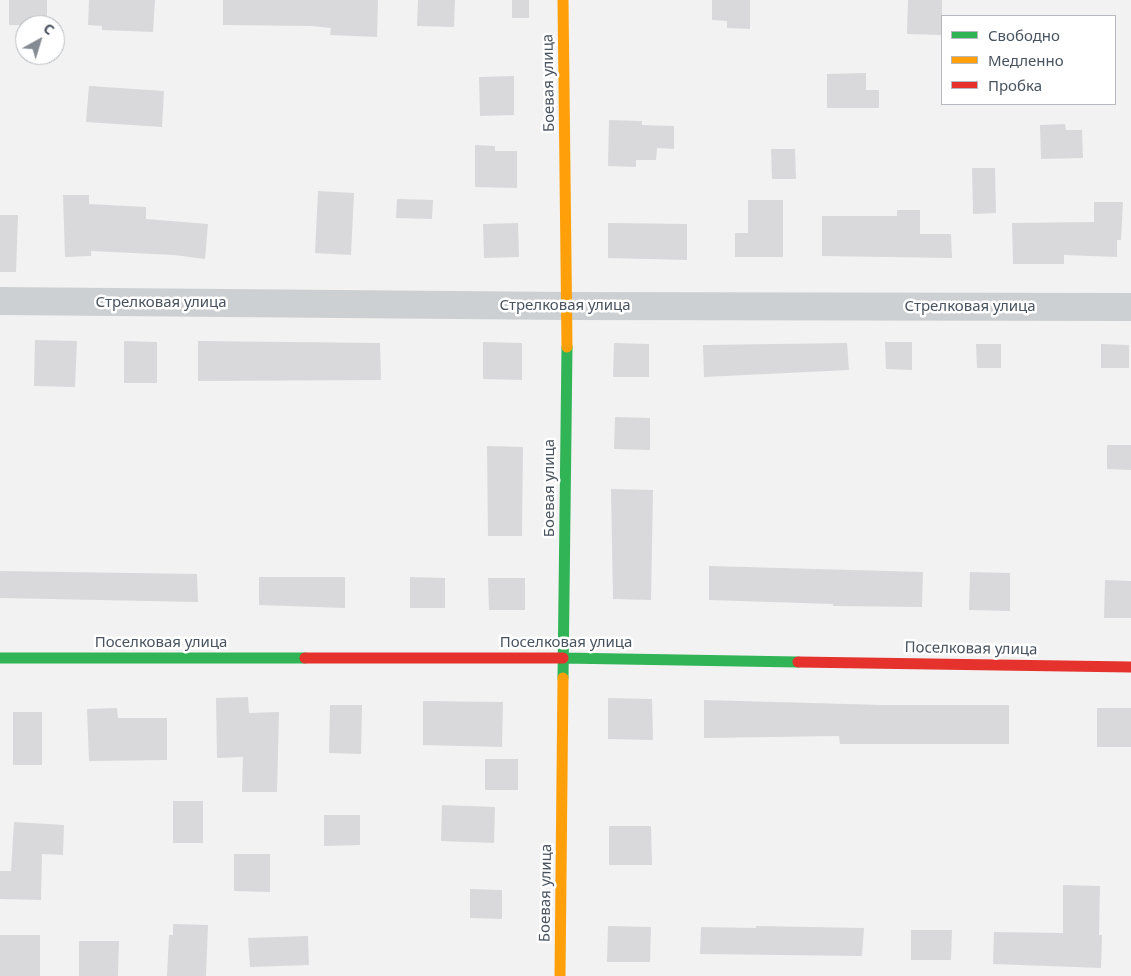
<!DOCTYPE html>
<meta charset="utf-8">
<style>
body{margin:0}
#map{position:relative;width:1131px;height:976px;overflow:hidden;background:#f2f2f2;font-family:"Noto Sans",sans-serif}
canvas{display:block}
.legend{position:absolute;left:941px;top:15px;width:175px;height:90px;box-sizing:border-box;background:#fff;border:1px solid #b6babf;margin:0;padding:6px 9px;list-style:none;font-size:15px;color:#48535f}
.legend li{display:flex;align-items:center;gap:10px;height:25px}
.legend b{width:25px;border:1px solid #b6babf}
.north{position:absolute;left:15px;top:15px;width:50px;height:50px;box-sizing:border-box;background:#fff;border:1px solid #b6babf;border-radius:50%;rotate:39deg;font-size:14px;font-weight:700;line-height:20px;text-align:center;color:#48535f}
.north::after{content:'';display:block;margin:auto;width:18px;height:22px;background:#848b92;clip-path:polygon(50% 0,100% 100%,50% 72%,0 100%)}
</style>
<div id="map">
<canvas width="1131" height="976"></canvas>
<ul class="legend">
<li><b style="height:6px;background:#30b455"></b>Свободно</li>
<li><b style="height:6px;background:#ff9f0a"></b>Медленно</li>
<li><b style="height:6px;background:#e5322d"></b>Пробка</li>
</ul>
<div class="north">С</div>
</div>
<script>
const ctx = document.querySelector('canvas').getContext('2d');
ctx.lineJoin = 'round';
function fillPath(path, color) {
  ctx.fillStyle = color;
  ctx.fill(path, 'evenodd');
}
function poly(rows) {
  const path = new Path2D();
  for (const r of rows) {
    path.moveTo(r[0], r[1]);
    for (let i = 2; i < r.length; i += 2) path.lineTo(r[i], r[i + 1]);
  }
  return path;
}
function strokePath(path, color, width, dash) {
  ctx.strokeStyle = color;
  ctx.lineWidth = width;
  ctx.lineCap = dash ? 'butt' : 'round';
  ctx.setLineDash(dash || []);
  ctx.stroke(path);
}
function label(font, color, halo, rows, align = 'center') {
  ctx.font = font + ' "Noto Sans",sans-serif';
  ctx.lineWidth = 5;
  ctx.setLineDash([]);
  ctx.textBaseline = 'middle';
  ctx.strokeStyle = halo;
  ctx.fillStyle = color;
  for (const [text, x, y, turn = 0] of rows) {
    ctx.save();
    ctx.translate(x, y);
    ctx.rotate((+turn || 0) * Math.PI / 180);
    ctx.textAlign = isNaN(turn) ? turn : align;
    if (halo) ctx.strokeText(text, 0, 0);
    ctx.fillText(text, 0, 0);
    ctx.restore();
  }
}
fillPath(poly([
 [9,0,47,0,47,25,9,25],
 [89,0,155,0,153,32,102,30,102,26,88,25],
 [223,0,378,0,377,37,330,35,331,28,311,26,223,25],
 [418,0,455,0,454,27,417,26],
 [512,0,529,0,529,18,512,18],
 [712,0,750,0,750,29,727,28,727,21,712,20],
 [908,0,942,0,942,35,907,34],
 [866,73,866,90,879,90,879,108,827,108,827,74],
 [514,76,514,115,480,116,479,77],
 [89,86,164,91,162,127,86,122],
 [609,120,642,121,642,125,674,126,674,149,657,148,656,160,636,160,636,167,608,166],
 [1065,124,1066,130,1082,130,1083,158,1041,159,1040,125],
 [475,145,495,146,495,151,517,151,517,188,475,187],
 [771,149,795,149,796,179,772,179],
 [972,168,995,168,996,213,973,214],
 [318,191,354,193,351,255,315,253],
 [63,195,89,195,89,204,146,207,146,219,208,224,205,259,174,255,91,251,91,256,65,257],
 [397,199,433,200,432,219,396,218],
 [748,200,783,200,783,257,735,257,735,233,748,233],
 [1094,202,1123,202,1121,240,1117,240,1117,257,1064,255,1064,264,1013,264,1012,223,1094,222],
 [897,210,920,210,920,234,951,234,952,258,822,256,822,216,897,216],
 [0,215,18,215,16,272,0,272],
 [518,223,519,257,484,258,483,224],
 [608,223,687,224,687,260,608,258],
 [35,340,77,341,75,387,34,386],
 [124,341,157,342,157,383,124,383],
 [198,341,380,343,381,380,198,381],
 [483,342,522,343,522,380,483,379],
 [885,342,912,342,912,370,886,369],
 [614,343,649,344,649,377,613,377],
 [847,343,849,370,704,377,703,345],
 [976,344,1001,344,1001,368,977,368],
 [1101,344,1129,345,1129,368,1101,368],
 [615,417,650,418,650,450,614,449],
 [1107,445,1131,445,1131,470,1107,469],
 [487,446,523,447,522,536,488,536],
 [611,489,653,490,651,600,613,599],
 [709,566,923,572,922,607,833,606,833,604,709,600],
 [0,571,197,574,198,602,0,598],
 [970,572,1010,573,1010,611,969,610],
 [259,577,345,577,345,608,259,605],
 [410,577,445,578,445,608,410,608],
 [488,578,525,578,525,610,489,610],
 [1105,580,1131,581,1131,618,1104,618],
 [248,697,249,713,279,712,277,792,242,792,243,757,217,758,216,698],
 [608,698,652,699,653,740,608,739],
 [704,700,882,705,1009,705,1009,744,840,744,839,736,704,738],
 [423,701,503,702,502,747,423,745],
 [330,705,362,705,361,754,329,753],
 [117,708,118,718,167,718,167,760,89,761,87,709],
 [1097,708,1131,708,1131,747,1097,747],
 [13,712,42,712,42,765,13,765],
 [485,759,518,759,518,790,485,790],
 [173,801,203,801,203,843,173,843],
 [442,805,495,807,494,843,441,841],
 [324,815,360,815,360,845,324,846],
 [14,822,64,825,63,855,42,854,41,900,0,899,0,871,11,871],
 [609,826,651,826,652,865,609,865],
 [234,854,270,854,270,892,234,891],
 [1063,885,1100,886,1099,935,1102,935,1101,968,993,964,994,932,1063,933],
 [470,889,502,890,502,919,470,918],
 [173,924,208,925,206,976,167,976,169,935,173,935],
 [608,926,651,927,650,962,607,962],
 [756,926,864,928,862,956,700,954,701,927,756,928],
 [911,930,952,930,951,960,911,960],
 [0,935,40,935,40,976,0,976],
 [308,936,309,965,250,967,248,938],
 [79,941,119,941,118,976,79,976]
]), '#d9d9db');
strokePath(poly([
 [0,301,567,306,1131,307]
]), '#cdd0d2', 28);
strokePath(poly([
 [0,658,305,658],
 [563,658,798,662],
 [563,678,567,347]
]), '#30b455', 11);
strokePath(poly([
 [563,0,567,347],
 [560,976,563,678]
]), '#ff9f0a', 11);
strokePath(poly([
 [305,658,563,658],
 [798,662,1131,667]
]), '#e5322d', 11);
label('15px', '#48535f', '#fff', [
 ["Боевая улица",549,83,-91],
 ["Стрелковая улица",161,303],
 ["Стрелковая улица",565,306],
 ["Стрелковая улица",970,307],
 ["Боевая улица",550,488,-90],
 ["Поселковая улица",161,643],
 ["Поселковая улица",566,643],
 ["Поселковая улица",971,649,1],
 ["Боевая улица",546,893,-89]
]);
</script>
